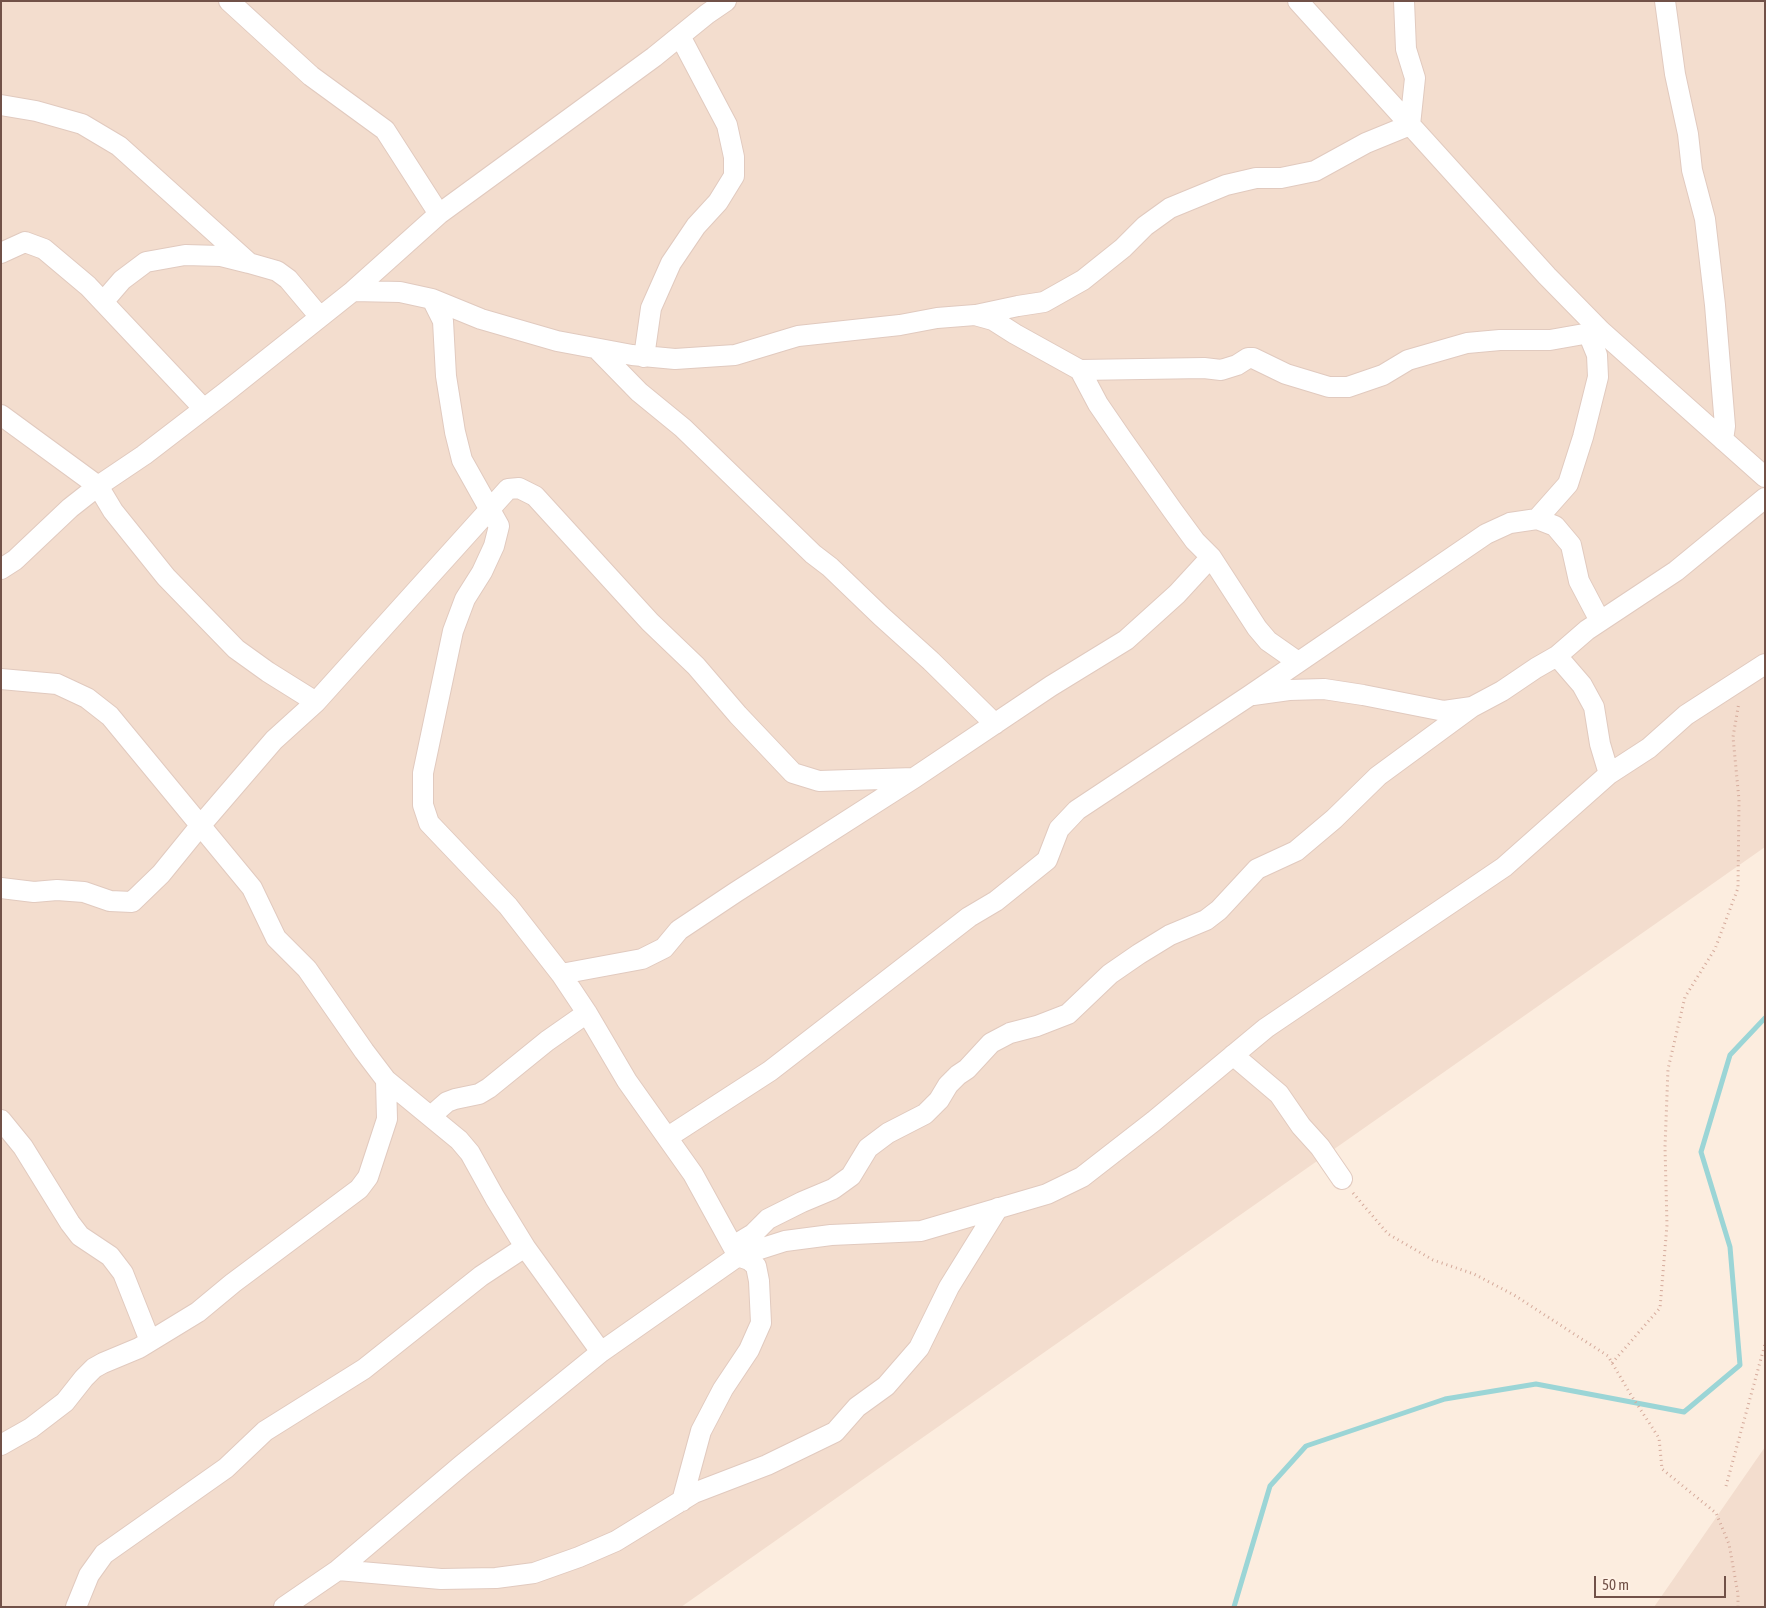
<!DOCTYPE html>
<style>
body{margin:0}
#map{position:relative;width:1766px;height:1608px;overflow:hidden;background:#fceddf;font-family:"Asap Condensed",sans-serif}
canvas{display:block}
.frame{position:absolute;inset:0;border:2px solid #715148;pointer-events:none}
.scale{position:absolute;left:1594px;top:1576px;width:132px;height:22px;box-sizing:border-box;border:2px solid #715148;border-top:0;padding-left:6px;font-size:15px;line-height:18px;white-space:nowrap;color:#715148;-webkit-text-stroke:4px #fff1e5;paint-order:stroke}
</style>
<div id="map">
<canvas width="1766" height="1608"></canvas>
<div class="frame"></div>
<div class="scale">50 m</div>
</div>
<script>
const ctx = document.querySelector('canvas').getContext('2d');
ctx.lineJoin = 'round';
function fillPath(path, color) {
  ctx.fillStyle = color;
  ctx.fill(path, 'evenodd');
}
function poly(rows) {
  const path = new Path2D();
  for (const r of rows) {
    path.moveTo(r[0], r[1]);
    for (let i = 2; i < r.length; i += 2) path.lineTo(r[i], r[i + 1]);
  }
  return path;
}
function strokePath(path, color, width, dash) {
  ctx.strokeStyle = color;
  ctx.lineWidth = width;
  ctx.lineCap = dash ? 'butt' : 'round';
  ctx.setLineDash(dash || []);
  ctx.stroke(path);
}
fillPath(poly([
 [1,1,1765,1,1765,847,681,1607,1,1607],
 [1765,1447,1765,1607,1654,1607]
]), '#f3ddce');
strokePath(poly([
 [1234,1607,1270,1486,1306,1446,1445,1399,1536,1384,1684,1412,1740,1365,1730,1247,1701,1152,1730,1055,1765,1018]
]), '#9bd5d6', 5);
const minor = poly([
 [1298,1,1547,276,1601,331,1765,477],
 [1665,1,1675,74,1688,134,1692,170,1705,219,1715,305,1725,426,1723,440],
 [1,105,36,111,82,124,119,146,249,263],
 [439,214,654,57,707,14,726,1],
 [1,253,25,242,44,249,88,286,204,409],
 [353,291,400,292,432,299,481,319,557,341,632,355,675,359,735,355,798,336,900,325,937,318,975,315,993,320,1015,334,1080,370,1204,368,1221,370,1237,365,1248,358,1253,358,1286,374,1329,387,1348,387,1383,375,1408,360,1467,343,1500,340,1550,340,1601,331],
 [432,299,443,321,446,376,455,432,462,460,499,526,494,546,482,572,465,599,453,631,423,773,423,805,429,823,508,906,561,974,587,1013],
 [103,302,122,280,146,262,185,255,221,256,249,263,277,271,288,279,320,317],
 [976,315,1018,306,1044,302,1083,280,1123,248,1145,226,1170,208,1226,185,1256,178,1281,178,1315,171,1366,143,1410,125,1415,78,1406,49,1404,1],
 [598,350,639,392,683,428,813,554,830,567,881,616,931,661,995,724],
 [644,357,651,308,671,263,696,226,718,202,734,176,734,157,727,125,680,36],
 [1080,370,1098,404,1122,439,1173,511,1195,541,1211,557,1257,628,1268,641,1298,662],
 [1,415,98,486,113,511,166,577,236,649,268,672,316,702],
 [1537,519,1568,484,1583,437,1598,377,1597,355,1588,333],
 [1,569,15,560,70,508,98,486,144,455,226,392,353,291,439,214,385,130,311,76,229,1],
 [1,679,57,684,87,698,110,716,252,888,276,938,307,969,364,1051,386,1080,459,1140,470,1153,495,1198,525,1247],
 [1253,695,1289,690,1324,689,1363,695,1444,711,1472,707,1502,691,1536,668,1557,656],
 [1609,774,1600,744,1594,707,1582,685,1557,656,1587,630,1676,571,1765,498],
 [1,888,34,892,57,890,84,892,110,901,132,902,161,874,200,826,274,740,316,702,508,489,519,488,535,496,650,622,696,666,738,715,793,773,819,781,914,778],
 [561,974,642,959,664,948,679,930,736,892,914,778,1051,686,1126,640,1177,594,1211,557],
 [1233,1055,1279,1094,1301,1126,1320,1147,1342,1179],
 [431,1116,447,1102,455,1099,479,1094,489,1088,547,1041,587,1013,627,1081,693,1174,738,1256,749,1260,756,1266,759,1281,761,1323,749,1350,723,1389,701,1431,682,1501],
 [1,1120,23,1147,70,1223,80,1236,110,1256,123,1273,150,1341],
 [668,1137,770,1071,969,917,996,901,1047,860,1059,829,1077,810,1249,696,1486,534,1510,523,1537,519,1555,526,1571,545,1579,581,1600,621],
 [733,1246,753,1234,768,1219,802,1202,833,1189,851,1176,868,1148,888,1133,925,1114,939,1100,948,1085,958,1075,967,1069,991,1043,1010,1033,1037,1026,1068,1014,1110,974,1139,954,1170,935,1206,920,1219,910,1257,869,1296,851,1334,819,1378,776,1472,707],
 [1,1445,31,1428,65,1402,84,1378,94,1368,103,1363,139,1348,198,1312,233,1283,359,1189,368,1177,387,1119,386,1080],
 [338,1570,462,1465,601,1352],
 [76,1607,89,1575,104,1554,226,1468,265,1431,364,1369,481,1276,525,1247,601,1352,738,1256,785,1241,831,1235,921,1231,1047,1194,1082,1177,1154,1121,1266,1028,1504,867,1609,774,1649,748,1686,715,1765,664],
 [284,1607,338,1570,441,1579,496,1578,534,1573,579,1557,616,1541,694,1493,767,1465,835,1432,857,1407,886,1386,919,1348,949,1287,998,1208]
]);
strokePath(minor, '#e1cabf', 22);
strokePath(poly([
 [1353,1193,1388,1234,1433,1260,1474,1274,1514,1295,1608,1356,1631,1395,1659,1438,1662,1469,1716,1513,1729,1544,1738,1594,1738,1607],
 [1612,1363,1660,1308,1667,1225,1665,1147,1668,1069,1685,997,1715,949,1738,888,1739,800,1733,737,1739,702],
 [1726,1486,1765,1344]
]), '#d5aa9b', 3, [1, 4]);
strokePath(minor, '#fff', 20);
</script>
